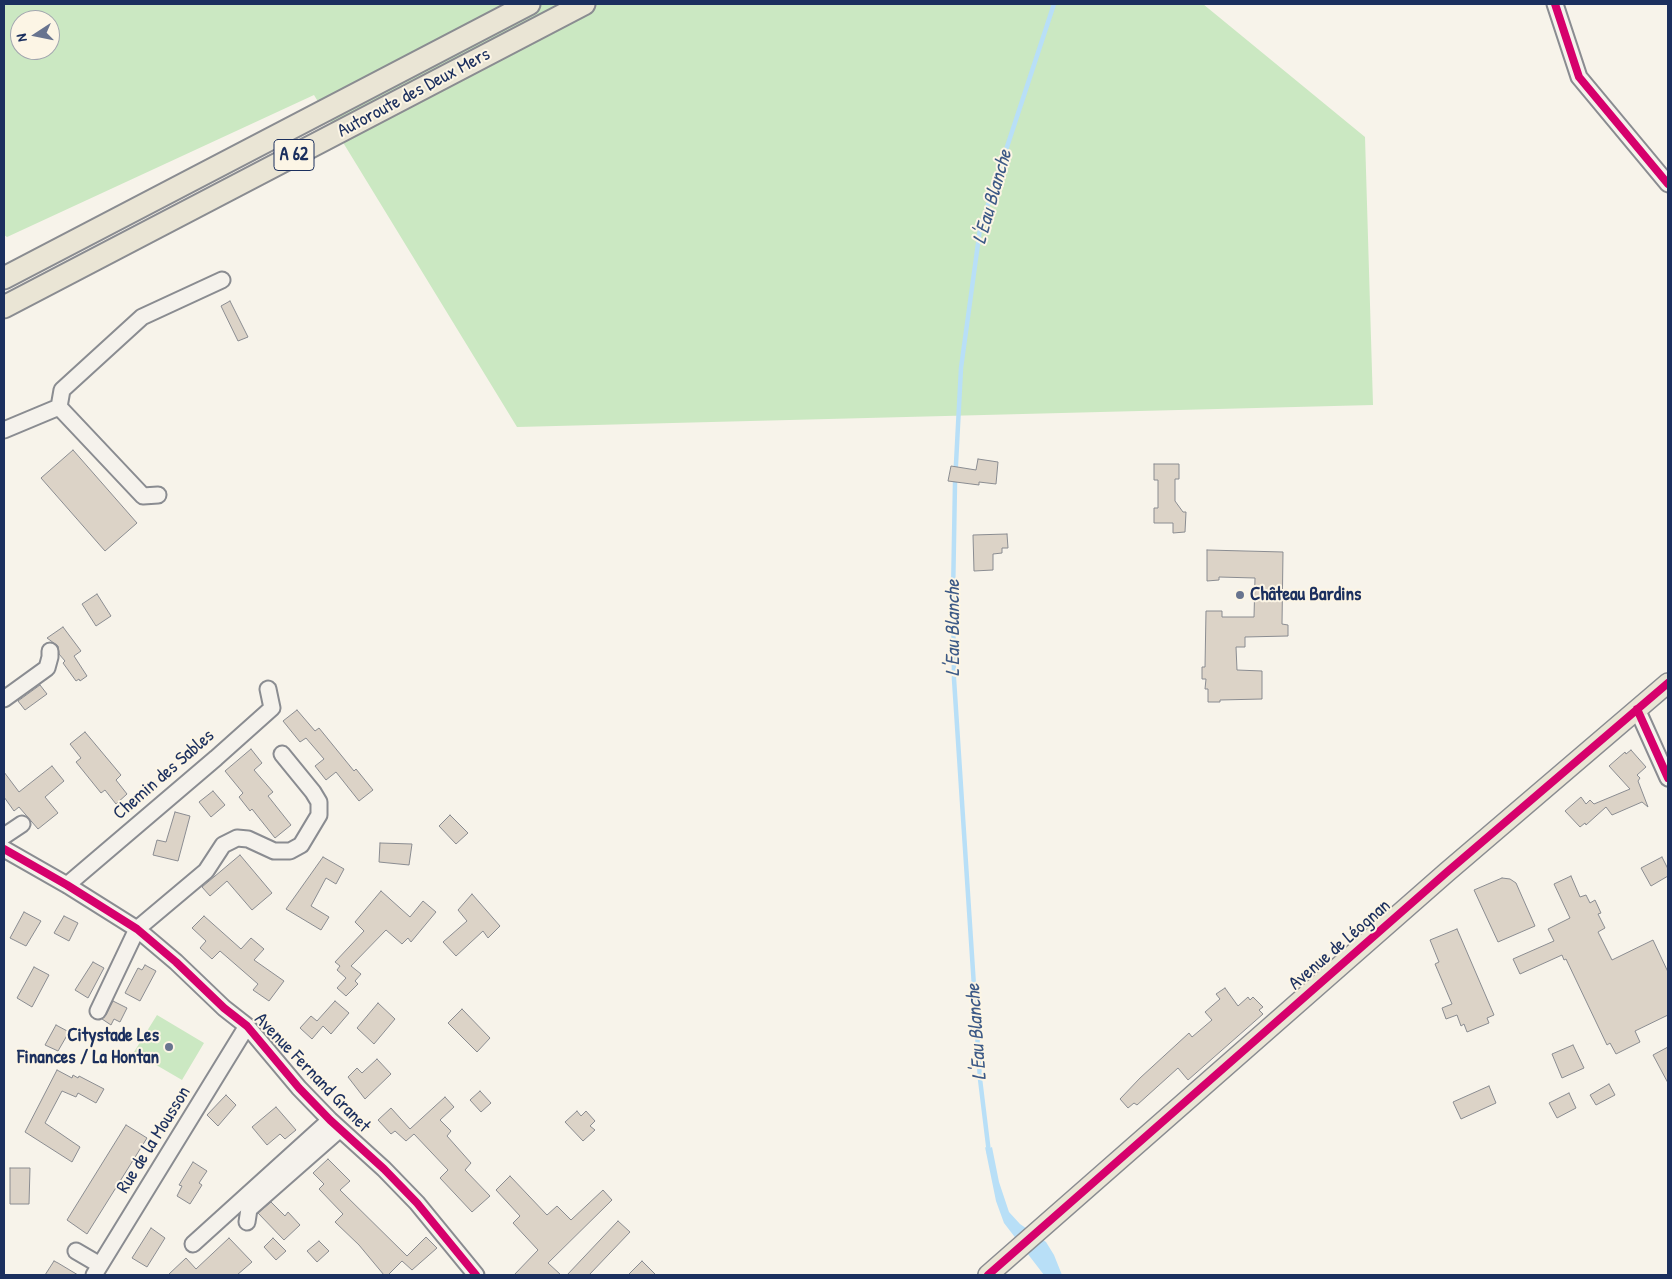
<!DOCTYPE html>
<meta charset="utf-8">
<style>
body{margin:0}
#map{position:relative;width:1672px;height:1279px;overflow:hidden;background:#f7f3ea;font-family:"Patrick Hand",sans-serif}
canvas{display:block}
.frame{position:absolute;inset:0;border:5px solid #1b2f5e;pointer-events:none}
.north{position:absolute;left:10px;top:10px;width:50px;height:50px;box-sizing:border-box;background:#fcf5e5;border:1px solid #a2a6af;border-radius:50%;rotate:259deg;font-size:14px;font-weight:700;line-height:20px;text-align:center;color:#1b2f5e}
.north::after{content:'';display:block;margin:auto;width:18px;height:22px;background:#68748f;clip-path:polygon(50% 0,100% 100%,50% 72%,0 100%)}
</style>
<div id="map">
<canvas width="1672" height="1279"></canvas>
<div class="frame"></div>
<div class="north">N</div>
</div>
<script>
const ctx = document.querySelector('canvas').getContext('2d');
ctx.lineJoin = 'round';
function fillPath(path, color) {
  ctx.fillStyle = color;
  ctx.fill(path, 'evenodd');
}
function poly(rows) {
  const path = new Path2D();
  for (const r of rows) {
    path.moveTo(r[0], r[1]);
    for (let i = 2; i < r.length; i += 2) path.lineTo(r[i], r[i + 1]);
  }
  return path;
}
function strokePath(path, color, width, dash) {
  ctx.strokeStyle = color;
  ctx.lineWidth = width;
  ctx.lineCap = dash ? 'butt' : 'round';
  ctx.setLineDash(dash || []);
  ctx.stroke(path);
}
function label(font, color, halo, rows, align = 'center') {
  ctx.font = font + ' "Patrick Hand",sans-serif';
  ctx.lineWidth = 4;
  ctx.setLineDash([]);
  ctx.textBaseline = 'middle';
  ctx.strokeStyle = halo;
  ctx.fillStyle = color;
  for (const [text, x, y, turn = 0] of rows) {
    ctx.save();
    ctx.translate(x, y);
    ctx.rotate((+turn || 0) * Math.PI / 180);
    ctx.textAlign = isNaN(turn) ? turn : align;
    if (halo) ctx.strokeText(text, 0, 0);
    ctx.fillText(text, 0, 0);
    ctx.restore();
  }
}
fillPath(poly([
 [4,4,1203,4,1365,137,1373,405,517,427,314,95,7,237,4,235],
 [20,20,50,20,50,50,20,50],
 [157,1015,204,1043,182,1080,134,1052]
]), '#cbe8c2');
fillPath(poly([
 [985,1147,988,1149,992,1147,999,1182,1009,1212,1020,1224,1046,1242,1054,1255,1062,1275,1044,1275,1004,1223,996,1201]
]), '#b8dff7');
strokePath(poly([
 [989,1153,980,1079,954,679,953,596,955,483,961,368,980,229,1054,4]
]), '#b8dff7', 4.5);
const building = poly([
 [230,301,248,337,238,341,221,306,230,301],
 [73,450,137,523,105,551,41,478,73,450],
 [978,459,998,462,996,484,979,482,979,485,948,481,951,466,976,470,978,459],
 [1154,464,1179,464,1179,479,1175,479,1175,501,1183,512,1186,512,1185,532,1173,533,1173,523,1154,523,1154,508,1158,508,1158,480,1154,480,1154,464],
 [1007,534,1008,548,1002,548,1002,553,993,554,993,570,974,571,973,535,1007,534],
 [1207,550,1283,552,1282,624,1288,625,1288,636,1245,637,1245,647,1236,647,1237,670,1262,671,1262,699,1220,700,1220,702,1208,702,1208,689,1205,689,1206,679,1202,679,1202,667,1205,667,1206,611,1222,611,1222,617,1254,617,1255,578,1219,577,1219,580,1207,581,1207,550],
 [97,594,111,616,96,626,82,604,97,594],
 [63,627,81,651,74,656,87,676,80,681,79,679,76,681,63,663,65,661,59,654,58,646,47,638,63,627],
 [40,685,47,694,25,710,18,701,40,685],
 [297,710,315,731,319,728,354,771,356,769,373,790,359,801,336,772,326,780,315,766,324,759,306,738,300,742,283,721,297,710],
 [85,732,121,775,116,780,127,794,116,804,105,790,101,793,76,762,81,758,70,744,85,732],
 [251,749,262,763,254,770,273,792,268,796,291,825,275,838,252,809,250,811,239,797,243,793,225,771,251,749],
 [1631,750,1646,767,1637,775,1640,778,1638,781,1648,807,1642,802,1612,815,1606,807,1586,825,1585,823,1580,827,1565,811,1581,797,1586,804,1590,800,1594,804,1630,789,1609,766,1625,752,1626,754,1631,750],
 [52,766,64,781,45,797,58,813,38,829,19,807,14,811,4,797,4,772,19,792,52,766],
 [213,791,225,805,211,817,199,802,213,791],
 [175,812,190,816,178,861,153,855,157,840,166,842,175,812],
 [450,815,468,833,456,844,439,826,450,815],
 [380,843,412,844,409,865,379,862,380,843],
 [240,855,272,893,252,910,227,881,210,896,202,887,240,855],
 [323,857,344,869,336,884,326,878,311,906,329,917,321,930,286,909,323,857],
 [1662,857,1668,869,1668,876,1651,886,1641,868,1662,857],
 [1571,876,1580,897,1586,895,1590,903,1595,900,1601,913,1598,914,1605,928,1598,932,1612,960,1653,940,1668,972,1668,1015,1635,1031,1640,1042,1616,1054,1610,1043,1607,1045,1566,959,1564,960,1562,955,1520,974,1513,959,1554,941,1548,929,1570,918,1554,884,1571,876],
 [1502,878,1510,879,1516,883,1535,926,1498,942,1474,890,1502,878],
 [381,891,410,917,423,901,436,912,411,942,408,938,402,944,386,930,351,966,361,974,355,981,358,984,346,996,337,988,346,978,337,970,340,966,335,962,364,931,355,922,381,891],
 [472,894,500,926,488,938,483,931,456,956,443,942,467,921,458,910,472,894],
 [24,912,41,921,26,946,10,938,24,912],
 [64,916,78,923,69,941,54,933,64,916],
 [204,916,241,949,251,938,264,949,254,960,284,981,269,1001,253,990,258,984,220,951,212,959,200,948,206,941,192,928,204,916],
 [1457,929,1494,1015,1487,1018,1489,1023,1467,1032,1464,1024,1461,1026,1457,1015,1446,1019,1442,1008,1452,1004,1435,964,1439,962,1430,940,1457,929],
 [93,962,104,968,88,998,75,990,93,962],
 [145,965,156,971,140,1001,125,993,138,968,142,970,145,965],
 [34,967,49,975,32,1007,17,998,34,967],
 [1225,988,1238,1006,1248,997,1250,1000,1253,997,1263,1007,1259,1010,1263,1014,1188,1080,1178,1068,1137,1105,1134,1103,1128,1108,1120,1099,1140,1078,1189,1033,1192,1037,1212,1020,1205,1012,1220,999,1216,994,1225,988],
 [113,1001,127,1008,120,1022,114,1019,111,1025,102,1019,106,1015,113,1001],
 [335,1001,349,1013,331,1034,323,1026,312,1039,300,1028,311,1016,317,1021,335,1001],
 [378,1003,395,1019,374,1044,357,1028,378,1003],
 [462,1009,490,1038,477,1052,448,1023,462,1009],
 [56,1025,69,1032,58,1051,45,1045,56,1025],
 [1573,1045,1584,1068,1562,1078,1552,1054,1573,1045],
 [1668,1047,1668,1083,1653,1055,1668,1047],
 [377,1059,391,1074,365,1099,348,1077,357,1068,362,1073,377,1059],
 [57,1070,72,1078,73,1075,78,1078,79,1076,104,1089,96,1103,78,1093,76,1097,62,1091,45,1123,80,1147,72,1162,25,1132,57,1070],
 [1609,1084,1615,1095,1596,1105,1590,1095,1609,1084],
 [1489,1086,1496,1103,1461,1119,1453,1102,1489,1086],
 [480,1091,491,1103,481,1112,470,1100,480,1091],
 [1569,1093,1576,1108,1557,1118,1549,1103,1569,1093],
 [226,1095,236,1105,218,1126,207,1115,226,1095],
 [445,1097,454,1107,440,1120,451,1131,447,1136,471,1163,465,1170,490,1196,472,1212,440,1178,448,1170,414,1134,406,1141,395,1131,391,1134,378,1120,391,1108,410,1129,445,1097],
 [276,1107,296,1130,285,1139,280,1134,267,1145,252,1127,276,1107],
 [577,1111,581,1116,586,1111,595,1121,590,1126,595,1130,583,1141,565,1122,577,1111],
 [126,1125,147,1138,87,1234,67,1220,126,1125],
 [328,1159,350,1181,340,1190,407,1256,426,1237,437,1248,412,1270,402,1261,388,1275,384,1275,359,1245,335,1222,343,1214,319,1189,324,1184,313,1173,328,1159],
 [193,1162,207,1171,199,1183,202,1185,190,1204,177,1196,182,1186,179,1185,193,1162],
 [10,1168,30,1168,29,1204,10,1204,10,1168],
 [510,1176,547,1215,557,1206,571,1220,603,1190,612,1200,548,1263,561,1275,514,1275,538,1250,513,1223,520,1216,496,1190,510,1176],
 [271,1202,285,1216,288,1212,300,1225,284,1240,258,1213,271,1202],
 [618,1221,630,1232,589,1275,567,1275,618,1221],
 [151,1228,165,1238,147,1267,132,1258,151,1228],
 [229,1238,252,1262,237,1275,168,1275,186,1258,196,1269,229,1238],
 [273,1238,286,1251,276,1260,264,1247,273,1238],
 [319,1241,329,1251,317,1262,307,1251,319,1241],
 [54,1261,58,1263,78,1275,45,1275,54,1261],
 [642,1261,656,1275,628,1275,642,1261]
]);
fillPath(building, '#dcd3c7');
strokePath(building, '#8a8c91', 1);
const minor = poly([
 [1555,4,1579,77,1668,184],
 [4,430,59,407],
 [158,495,143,496,59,407,62,390,142,317,222,280],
 [4,699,47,668,50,657,50,651],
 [1637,709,1668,778],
 [4,836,22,824],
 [4,849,67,885,137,929,176,962,224,1008,247,1026,299,1088,330,1120,384,1169,417,1203,476,1275],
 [67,885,216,758,272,708,268,689],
 [98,1011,137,929,206,871,223,845,237,838,248,839,274,851,290,851,301,845,319,815,319,802,313,792,282,754],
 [247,1222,249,1209,340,1129],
 [193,1244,330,1120],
 [76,1251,100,1265],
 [94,1275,247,1026]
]);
const major = poly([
 [988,1275,1447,872,1668,683]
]);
const highway = poly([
 [4,278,529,4],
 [4,307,584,4]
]);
strokePath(minor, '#8a8c91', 19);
strokePath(major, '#8a8c91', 22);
strokePath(highway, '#8a8c91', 25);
strokePath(minor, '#f5f2ec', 15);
strokePath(major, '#eae5d5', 19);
strokePath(highway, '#eae5d5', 21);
strokePath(poly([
 [1555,4,1579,77,1668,184],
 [1637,709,1668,778],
 [4,849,67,885,137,929,176,962,224,1008,247,1026,299,1088,330,1120,384,1169,417,1203,476,1275],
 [988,1275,1447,872,1668,683]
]), '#d6006c', 8);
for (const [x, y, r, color] of [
 [1240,595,5,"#68748f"],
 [169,1047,5,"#68748f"]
]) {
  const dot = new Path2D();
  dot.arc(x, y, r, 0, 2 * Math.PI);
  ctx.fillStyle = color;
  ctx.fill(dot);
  strokePath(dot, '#fcf5e5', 2);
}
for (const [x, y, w] of [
 [294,155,40]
]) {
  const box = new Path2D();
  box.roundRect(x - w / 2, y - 15.5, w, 31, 4);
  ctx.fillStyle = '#fcf5e5';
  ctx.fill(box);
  strokePath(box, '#1b2f5e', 1);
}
label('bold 18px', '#1b2f5e', null, [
 ["A 62",294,155]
]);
label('19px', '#1b2f5e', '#fcf5e5', [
 ["Autoroute des Deux Mers",414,93,-28],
 ["Chemin des Sables",164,775,-41],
 ["Avenue de Léognan",1340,945,-41],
 ["Avenue Fernand Granet",312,1073,46],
 ["Rue de la Mousson",154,1140,-58]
]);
label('bold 19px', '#1b2f5e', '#fcf5e5', [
 ["Château Bardins",1250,595],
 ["Citystade Les",159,1036,"right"],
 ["Finances / La Hontan",159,1058,"right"]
], 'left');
label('italic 20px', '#3c5986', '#fcf5e5', [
 ["L'Eau Blanche",993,197,-74],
 ["L'Eau Blanche",954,628,-90],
 ["L'Eau Blanche",977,1032,-94]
]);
</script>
